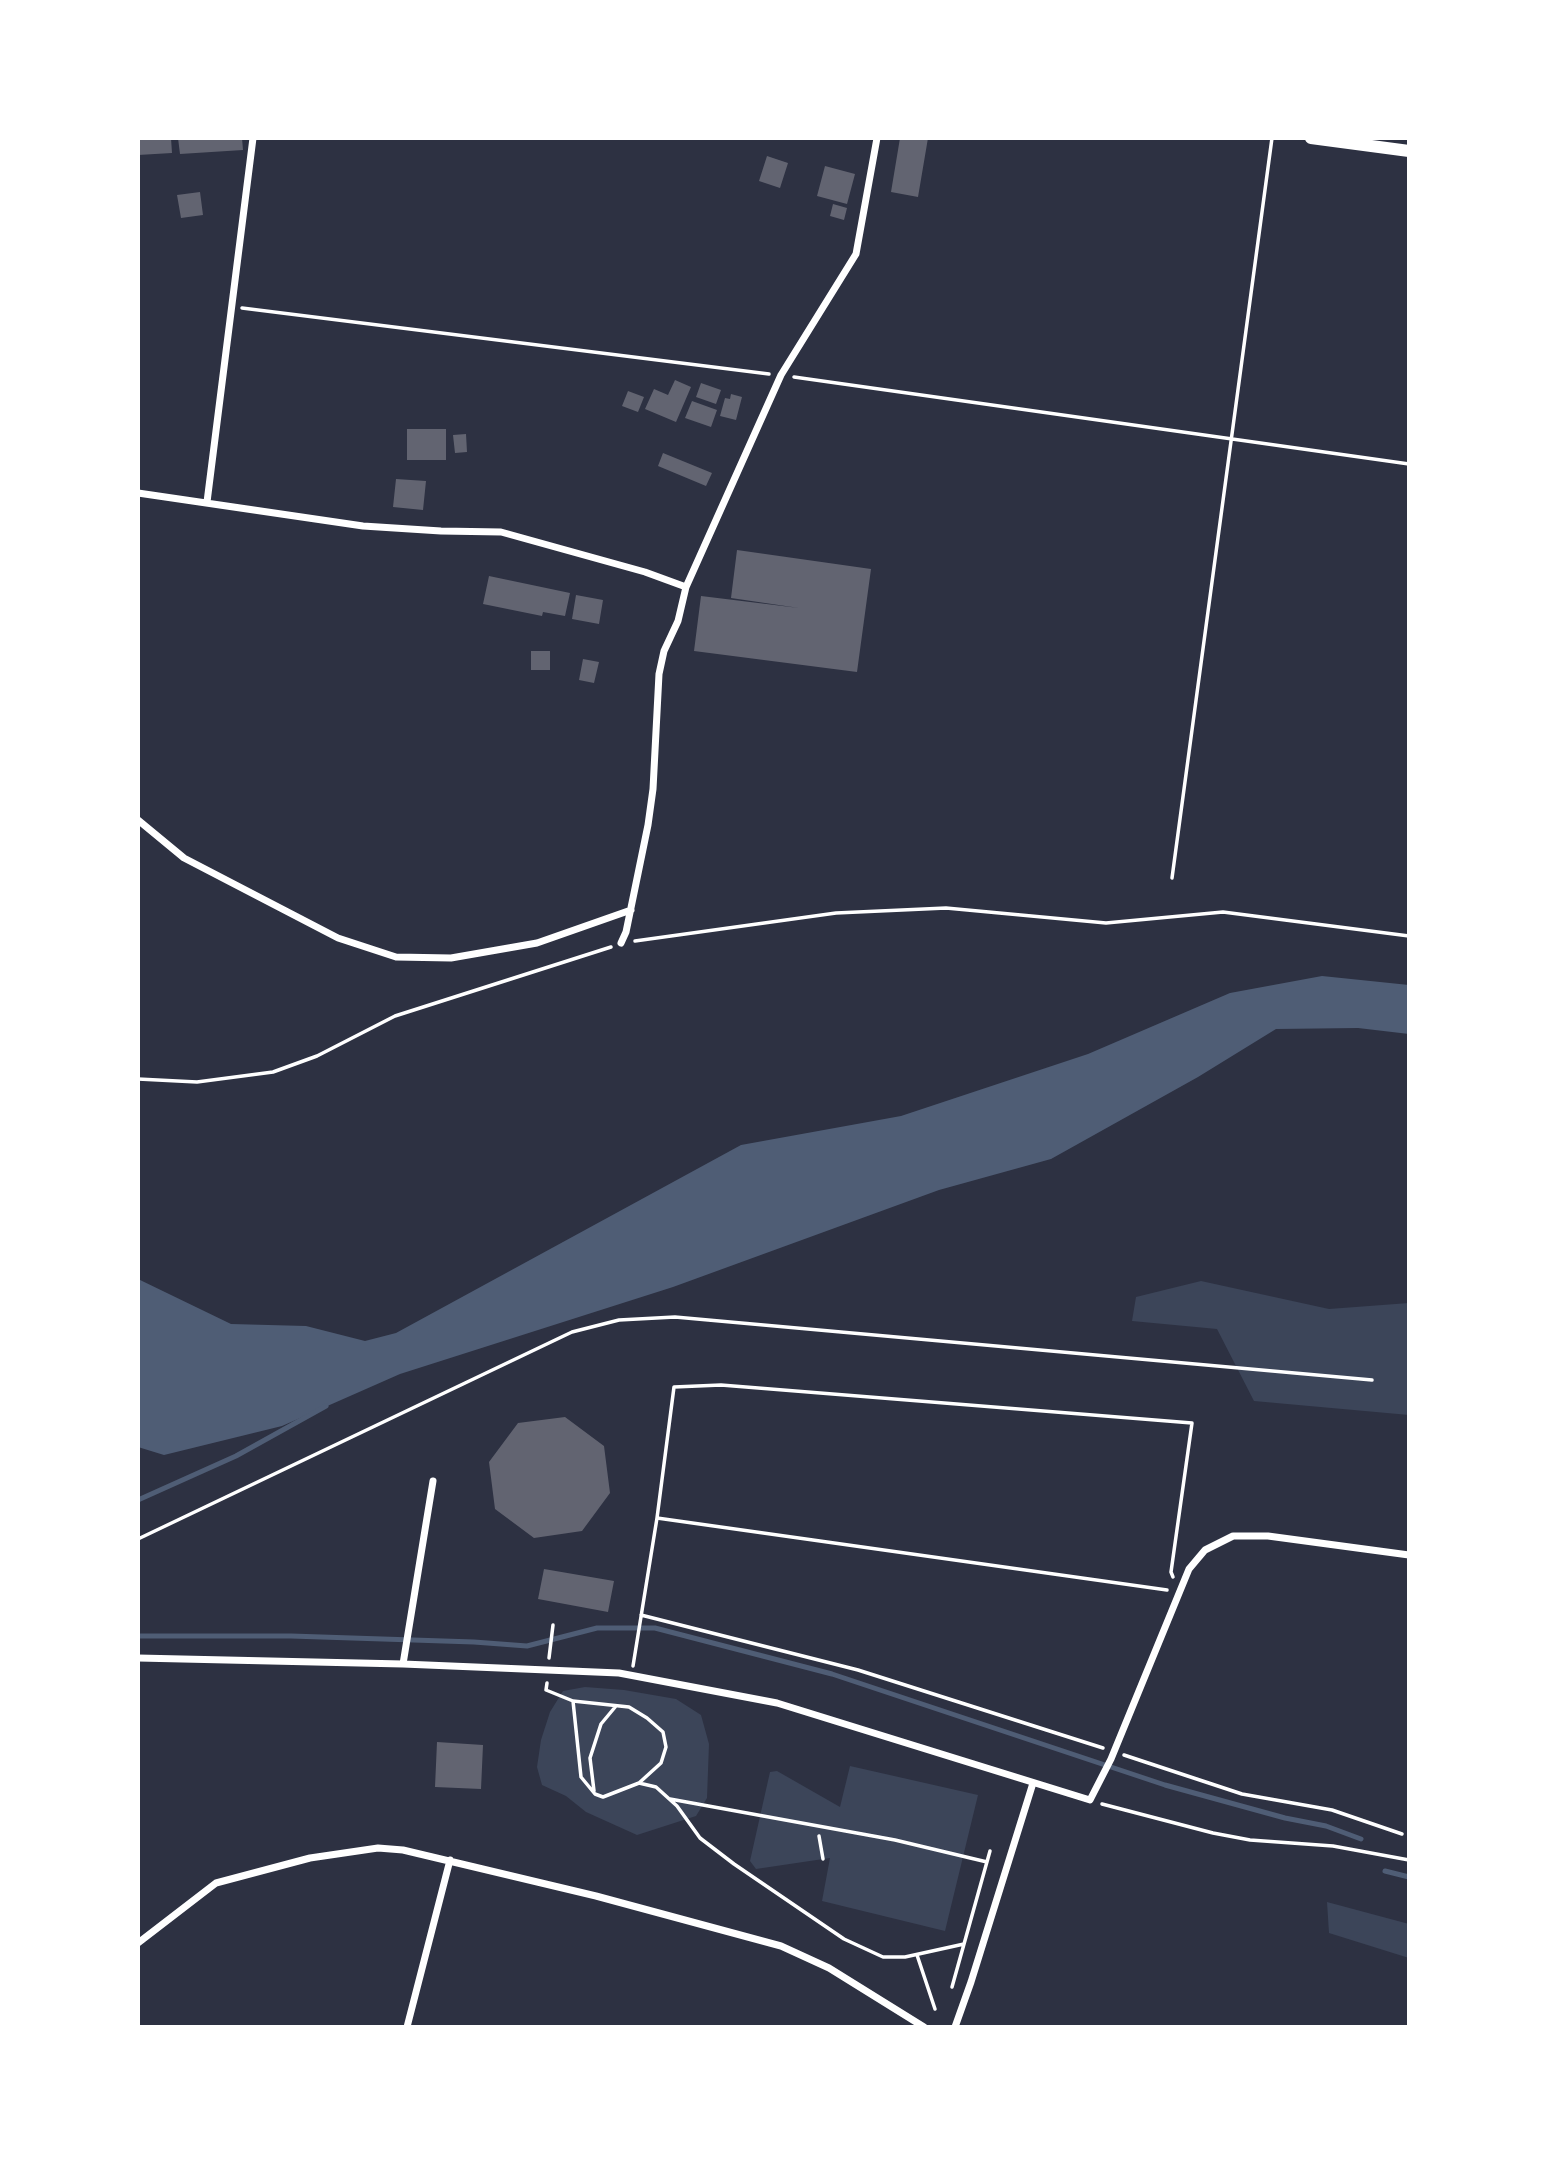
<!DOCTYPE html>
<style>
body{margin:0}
#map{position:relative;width:1547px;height:2165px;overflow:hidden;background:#2d3142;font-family:Literata,serif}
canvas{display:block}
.frame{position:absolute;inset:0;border:140px solid #fff;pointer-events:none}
</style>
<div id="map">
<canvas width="1547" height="2165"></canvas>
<div class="frame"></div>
</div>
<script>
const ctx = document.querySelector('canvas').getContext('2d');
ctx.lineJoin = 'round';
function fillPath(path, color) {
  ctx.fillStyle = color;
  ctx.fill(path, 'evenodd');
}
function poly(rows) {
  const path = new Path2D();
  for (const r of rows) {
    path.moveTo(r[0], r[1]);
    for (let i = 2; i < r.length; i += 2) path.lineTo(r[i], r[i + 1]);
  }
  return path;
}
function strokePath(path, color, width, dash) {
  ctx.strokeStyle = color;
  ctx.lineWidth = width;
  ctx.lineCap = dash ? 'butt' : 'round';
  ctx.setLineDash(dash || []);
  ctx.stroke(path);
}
fillPath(poly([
 [1201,1281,1329,1309,1409,1303,1409,1415,1254,1401,1217,1329,1132,1321,1136,1297],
 [585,1687,624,1690,676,1699,701,1715,709,1744,707,1798,696,1816,637,1835,586,1812,566,1796,542,1785,537,1767,541,1740,550,1712,563,1691],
 [850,1766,978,1795,945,1931,822,1901,830,1858,756,1869,750,1861,770,1772,777,1771,840,1807],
 [1327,1902,1409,1924,1409,1958,1329,1933]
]), '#3c4559');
fillPath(poly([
 [1322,976,1409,985,1409,1034,1358,1028,1276,1029,1198,1077,1051,1159,939,1190,673,1287,400,1374,282,1426,164,1455,138,1447,138,1279,231,1324,306,1326,365,1341,396,1333,741,1145,901,1116,1088,1054,1230,993]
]), '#4f5d75');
strokePath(poly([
 [138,1500,236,1456,326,1406],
 [138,1636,291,1636,474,1642,527,1646,597,1628,655,1628,832,1674,1165,1785,1285,1818,1326,1826,1361,1839],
 [1385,1871,1409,1877]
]), '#4f5d75', 5);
fillPath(poly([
 [138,138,171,138,172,153,138,155],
 [178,138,242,138,243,150,180,154],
 [900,138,928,138,918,197,891,192],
 [767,156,788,163,780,188,759,181],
 [825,166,855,174,847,204,817,196],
 [200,192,203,215,181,218,177,195],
 [833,204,847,208,844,220,830,216],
 [675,380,691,387,676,422,645,409,654,389,668,395],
 [701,383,721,390,716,404,696,397],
 [628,391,644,397,638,412,622,406],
 [731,394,742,397,736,420,720,416,725,398,730,399],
 [692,401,717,410,711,427,685,418],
 [407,429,446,429,446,460,407,460],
 [466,434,467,452,455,453,453,435],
 [663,453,712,473,706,486,658,466],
 [396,479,426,481,423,510,393,507],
 [737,550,871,569,857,672,694,651,701,596,799,608,731,598],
 [489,576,570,593,565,616,543,612,542,616,483,604],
 [576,595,603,600,599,624,572,619],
 [531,651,550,651,550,670,531,670],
 [583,659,599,662,594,683,579,680],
 [565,1417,604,1446,610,1493,582,1531,534,1538,495,1509,489,1462,518,1423],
 [544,1569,614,1581,608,1612,538,1599],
 [437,1742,483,1745,481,1789,435,1787]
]), '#626471');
strokePath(poly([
 [242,308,769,374],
 [794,377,1409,464],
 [1172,878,1272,138],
 [635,941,836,913,946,908,1106,923,1223,912,1409,936],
 [138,1079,197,1082,273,1072,317,1056,395,1016,611,947],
 [657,1518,674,1387,721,1385,1192,1423,1171,1572,1173,1577],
 [138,1539,572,1332,619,1320,675,1317,1372,1380],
 [641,1615,858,1670,1103,1748],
 [549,1658,553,1625],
 [633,1666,657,1518,1167,1590],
 [547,1683,546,1690,573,1701,581,1777,595,1794,603,1797,639,1783,656,1787,677,1806,700,1838,734,1864,844,1939,883,1957,905,1957,964,1944],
 [573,1701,629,1707,647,1718,663,1732,666,1747,661,1763,639,1783],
 [1124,1755,1242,1794,1332,1810,1402,1834],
 [594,1791,590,1758,601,1724,616,1706],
 [670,1799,895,1840,987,1862],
 [1102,1804,1213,1833,1250,1840,1333,1846,1409,1860],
 [819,1836,823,1859],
 [917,1955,935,2009],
 [952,1987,990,1851]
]), '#fff', 3.5);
strokePath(poly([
 [138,493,363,526,441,531,501,532,645,572,686,587],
 [207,502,253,138],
 [138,820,184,858,338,938,396,957,451,958,537,943,631,910],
 [621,943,626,932,648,825,653,789,659,674,664,651,678,621,686,587,781,375,856,254,877,138],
 [138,1658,403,1664,619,1673,777,1703,1090,1800,1111,1759,1189,1569,1205,1550,1233,1536,1268,1536,1409,1555],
 [403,1664,433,1481],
 [138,1943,216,1883,310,1858,378,1848,403,1850,596,1896,781,1946,829,1968,924,2027],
 [407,2027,450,1860],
 [955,2027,971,1982,1033,1783]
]), '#fff', 7);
strokePath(poly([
 [1311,138,1409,151]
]), '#fff', 12);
</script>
